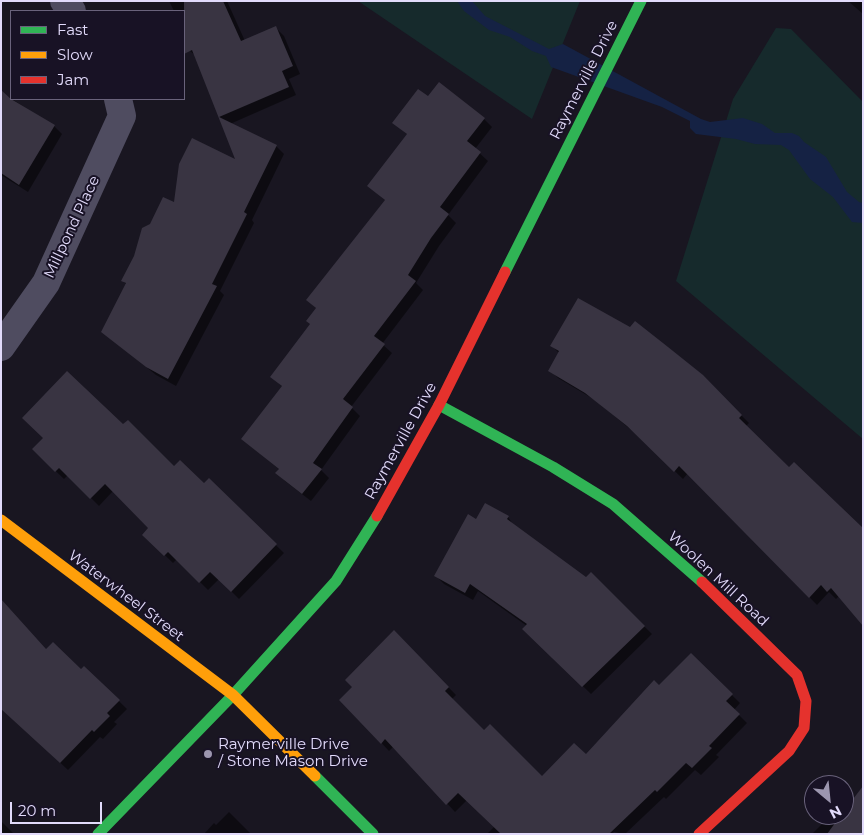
<!DOCTYPE html>
<style>
body{margin:0}
#map{position:relative;width:864px;height:835px;overflow:hidden;background:#191621;font-family:Montserrat,sans-serif}
canvas{display:block}
.frame{position:absolute;inset:0;border:2px solid #e2dbfb;pointer-events:none}
.legend{position:absolute;left:10px;top:10px;width:175px;height:90px;box-sizing:border-box;background:#181225;border:1px solid #69627b;margin:0;padding:6px 9px;list-style:none;font-size:15px;color:#e2dbfb}
.legend li{display:flex;align-items:center;gap:10px;height:25px}
.legend b{width:25px;border:1px solid #69627b}
.north{position:absolute;left:804px;top:775px;width:50px;height:50px;box-sizing:border-box;background:#181225;border:1px solid #69627b;border-radius:50%;rotate:152deg;font-size:14px;font-weight:700;line-height:20px;text-align:center;color:#e2dbfb}
.north::after{content:'';display:block;margin:auto;width:18px;height:22px;background:#9c96af;clip-path:polygon(50% 0,100% 100%,50% 72%,0 100%)}
.scale{position:absolute;left:10px;top:802px;width:92px;height:22px;box-sizing:border-box;border:2px solid #e2dbfb;border-top:0;padding-left:6px;font-size:15px;line-height:18px;white-space:nowrap;color:#e2dbfb;-webkit-text-stroke:4px #181225;paint-order:stroke}
</style>
<div id="map">
<canvas width="864" height="835"></canvas>
<div class="frame"></div>
<ul class="legend">
<li><b style="height:6px;background:#30b455"></b>Fast</li>
<li><b style="height:6px;background:#ff9f0a"></b>Slow</li>
<li><b style="height:6px;background:#e5322d"></b>Jam</li>
</ul>
<div class="north">N</div>
<div class="scale">20 m</div>
</div>
<script>
const ctx = document.querySelector('canvas').getContext('2d');
ctx.lineJoin = 'round';
function fillPath(path, color) {
  ctx.fillStyle = color;
  ctx.fill(path, 'evenodd');
}
function poly(rows) {
  const path = new Path2D();
  for (const r of rows) {
    path.moveTo(r[0], r[1]);
    for (let i = 2; i < r.length; i += 2) path.lineTo(r[i], r[i + 1]);
  }
  return path;
}
function strokePath(path, color, width, dash) {
  ctx.strokeStyle = color;
  ctx.lineWidth = width;
  ctx.lineCap = dash ? 'butt' : 'round';
  ctx.setLineDash(dash || []);
  ctx.stroke(path);
}
function label(font, color, halo, rows, align = 'center') {
  ctx.font = font + ' Montserrat,sans-serif';
  ctx.lineWidth = 4;
  ctx.setLineDash([]);
  ctx.textBaseline = 'middle';
  ctx.strokeStyle = halo;
  ctx.fillStyle = color;
  for (const [text, x, y, turn = 0] of rows) {
    ctx.save();
    ctx.translate(x, y);
    ctx.rotate((+turn || 0) * Math.PI / 180);
    ctx.textAlign = isNaN(turn) ? turn : align;
    if (halo) ctx.strokeText(text, 0, 0);
    ctx.fillText(text, 0, 0);
    ctx.restore();
  }
}
fillPath(poly([
 [358,1,580,1,532,119],
 [776,28,791,29,863,102,863,439,676,281,733,99]
]), '#162a2c');
fillPath(poly([
 [457,1,472,1,485,16,549,49,563,44,701,119,710,122,743,118,762,124,775,133,792,133,799,136,804,142,826,157,847,192,859,202,863,203,863,223,852,222,833,197,810,179,789,150,781,145,755,144,736,139,696,134,690,128,690,121,662,107,551,67,546,56,532,51,510,37,489,30,464,11]
]), '#152244');
fillPath(poly([
 [169,1,227,1,245,41,276,28,284,36,300,74,289,79,296,95,230,124,276,146,284,154,252,220,254,223,220,291,224,295,176,386,156,375,102,331,127,285,123,281,151,225,175,204,238,162,195,55,190,51,184,35,184,11,174,11],
 [848,1,863,1,863,14],
 [1,92,54,126,62,134,28,192,1,175],
 [429,98,484,119,492,127,475,149,488,161,448,215,456,223,439,246,416,283,423,290,382,344,392,353,351,407,360,416,321,470,329,478,311,501,285,481,277,473,280,470,242,439,283,387,272,377,311,325,317,309,308,300,386,201,369,186,408,135,394,123],
 [552,346,702,376,749,423,746,426,839,596,836,599,829,592,817,605,688,473,683,479,636,434,595,400,558,378,550,370,559,353],
 [124,426,174,468,204,485,209,480,284,553,239,599,219,579,208,590,177,559,173,563,144,535,150,528,113,491,99,506,68,475,64,479,33,449],
 [485,505,508,517,515,527,586,578,591,574,652,634,591,694,524,629,527,626,478,591,473,600,444,584,436,576,477,520],
 [394,632,456,695,452,699,484,731,542,778,586,756,691,655,740,703,734,710,747,723,716,755,719,757,701,775,695,770,666,799,664,797,625,834,614,832,612,834,487,834,495,826,467,800,455,812,394,746,389,751,341,700,353,687],
 [46,651,81,671,85,668,127,709,114,722,117,724,103,739,100,737,68,770,1,707],
 [863,792,863,834,812,834,831,815,836,818,839,815,844,815,844,810],
 [229,812,251,834,204,834,214,823,216,825],
 [1,821,13,833,12,834,1,834]
]), '#0007');
fillPath(poly([
 [184,1,223,1,241,41,276,26,293,66,282,71,289,87,219,117,277,145,244,212,247,214,212,284,217,286,168,379,146,367,101,332,126,283,121,281,134,256,142,228,150,224,163,197,174,202,179,164,192,138,235,159,192,50,184,54],
 [439,82,485,118,467,141,481,152,440,207,449,214,431,238,408,275,416,281,374,336,385,344,343,399,353,407,313,463,322,469,302,494,275,473,279,469,241,439,282,386,270,377,310,324,306,321,316,308,306,300,385,200,367,186,407,134,392,123,418,89,428,96],
 [1,90,11,99,55,125,19,185,1,173],
 [578,298,630,327,635,321,668,347,703,375,742,415,739,418,789,467,794,462,863,528,863,626,831,588,827,592,821,585,809,598,679,466,674,472,627,426,585,393,548,371,559,351,550,346],
 [67,371,123,424,128,420,174,466,180,460,204,483,209,478,277,544,231,592,210,572,199,583,168,552,164,556,142,535,148,528,105,484,90,499,59,468,55,472,32,449,43,438,22,418],
 [485,503,509,516,507,519,586,577,591,572,645,626,582,687,522,629,527,624,470,584,465,593,434,576,468,514,476,519],
 [1,599,46,649,53,642,81,669,84,666,120,700,107,713,110,716,94,732,92,730,60,763,1,709],
 [394,630,449,687,445,691,484,730,490,724,542,776,574,743,586,754,654,680,659,685,691,653,733,694,726,701,740,714,709,746,712,748,692,768,686,763,657,792,655,790,609,834,501,834,458,793,446,805,385,739,381,744,339,700,352,687,345,680],
 [863,786,863,834,827,834,841,815,844,815,844,811]
]), '#393442');
strokePath(poly([
 [64,1,72,11],
 [1,347,46,283,122,116,118,99]
]), '#4f4c60', 28);
strokePath(poly([
 [505,272,641,1],
 [439,405,553,467,613,504,702,582],
 [315,776,373,834],
 [98,834,233,695,336,581,377,516]
]), '#30b455', 11);
strokePath(poly([
 [1,520,233,695,315,776]
]), '#ff9f0a', 11);
strokePath(poly([
 [377,516,439,405,505,272],
 [699,834,789,751,804,728,806,701,797,675,702,582]
]), '#e5322d', 11);
for (const [x, y, r, color] of [
 [208,754,5,"#9c96af"]
]) {
  const dot = new Path2D();
  dot.arc(x, y, r, 0, 2 * Math.PI);
  ctx.fillStyle = color;
  ctx.fill(dot);
  strokePath(dot, '#181225', 2);
}
label('15px', '#e2dbfb', '#181225', [
 ["Raymerville Drive",584,80,-63],
 ["Millpond Place",72,227,-65],
 ["Raymerville Drive",401,441,-61],
 ["Woolen Mill Road",718,579,43],
 ["Waterwheel Street",126,596,37]
]);
label('15px', '#e2dbfb', '#181225', [
 ["Raymerville Drive",218,745],
 ["/ Stone Mason Drive",218,762]
], 'left');
</script>
